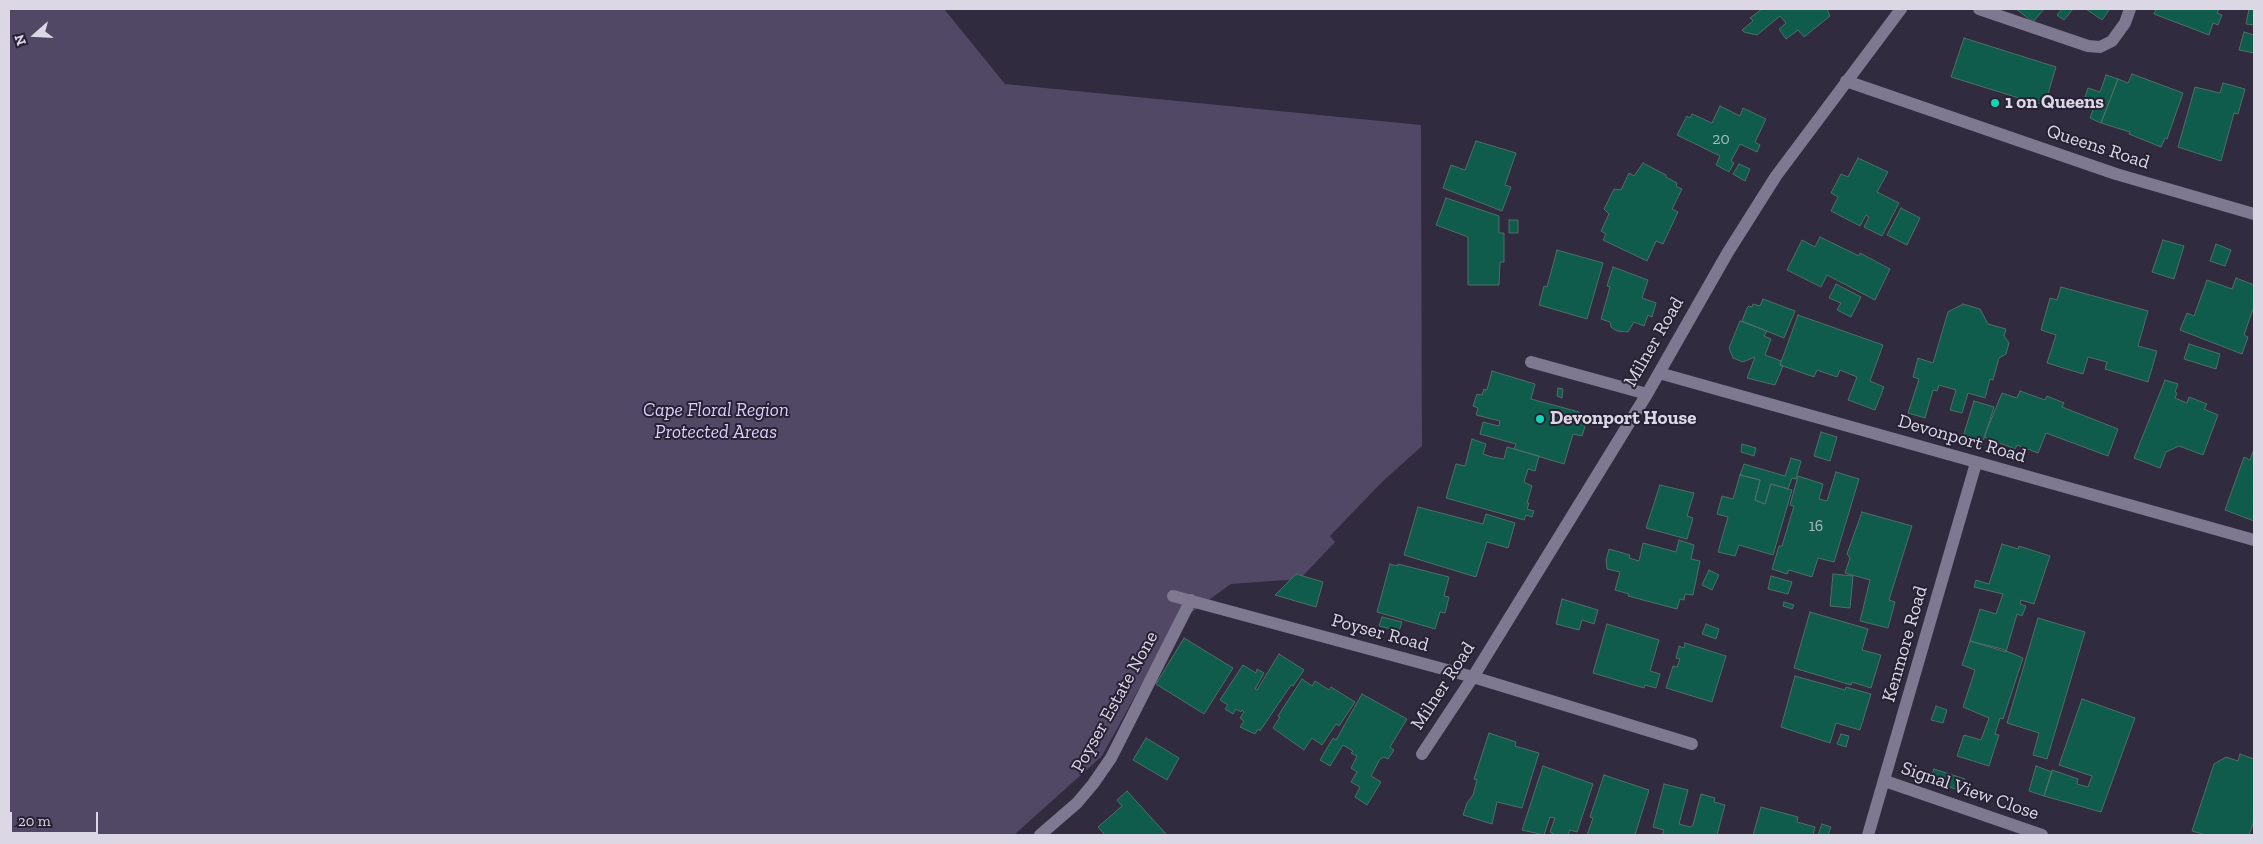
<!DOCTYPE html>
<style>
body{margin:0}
#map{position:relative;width:2263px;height:844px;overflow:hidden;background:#302b3f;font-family:"Zilla Slab",serif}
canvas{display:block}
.frame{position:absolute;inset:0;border:10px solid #dbd7e5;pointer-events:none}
.north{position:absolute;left:10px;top:10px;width:50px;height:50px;-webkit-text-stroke:4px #272135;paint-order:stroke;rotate:251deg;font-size:14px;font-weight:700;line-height:20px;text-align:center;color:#dbd7e5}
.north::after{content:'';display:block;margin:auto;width:18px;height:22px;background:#dbd7e5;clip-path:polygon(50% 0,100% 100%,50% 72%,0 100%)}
.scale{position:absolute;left:10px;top:812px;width:88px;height:22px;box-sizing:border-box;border:2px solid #dbd7e5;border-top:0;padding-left:6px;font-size:15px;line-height:18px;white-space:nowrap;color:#dbd7e5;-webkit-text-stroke:4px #272135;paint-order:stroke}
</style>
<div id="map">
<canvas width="2263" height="844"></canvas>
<div class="frame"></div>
<div class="north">N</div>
<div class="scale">20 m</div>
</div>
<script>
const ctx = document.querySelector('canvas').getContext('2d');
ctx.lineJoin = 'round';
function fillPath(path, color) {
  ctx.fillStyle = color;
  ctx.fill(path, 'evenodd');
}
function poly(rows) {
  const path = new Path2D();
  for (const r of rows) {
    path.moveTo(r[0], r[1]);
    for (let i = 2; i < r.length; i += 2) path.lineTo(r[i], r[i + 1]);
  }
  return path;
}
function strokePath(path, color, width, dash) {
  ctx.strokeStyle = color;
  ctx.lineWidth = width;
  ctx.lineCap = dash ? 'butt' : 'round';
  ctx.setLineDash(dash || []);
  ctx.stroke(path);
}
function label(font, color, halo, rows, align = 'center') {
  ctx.font = font + ' "Zilla Slab",serif';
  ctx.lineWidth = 4;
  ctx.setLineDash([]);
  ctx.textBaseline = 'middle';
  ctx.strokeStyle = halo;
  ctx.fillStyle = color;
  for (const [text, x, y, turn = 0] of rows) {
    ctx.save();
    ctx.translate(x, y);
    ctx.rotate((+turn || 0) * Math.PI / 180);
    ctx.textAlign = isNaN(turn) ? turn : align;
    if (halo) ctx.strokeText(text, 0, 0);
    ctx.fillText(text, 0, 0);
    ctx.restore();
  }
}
fillPath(poly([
 [9,9,944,9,1005,84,1421,125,1422,446,1382,482,1330,536,1335,542,1300,579,1231,584,1174,625,1102,756,1014,835,9,835]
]), '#504864');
const building = poly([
 [1762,9,1827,9,1830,16,1804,37,1798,30,1786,39,1779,29,1786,23,1780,16,1757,35,1744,32,1742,30,1753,21,1750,18,1762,9],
 [2016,9,2044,9,2033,22,2016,9],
 [2062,9,2073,9,2064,20,2057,15,2062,9],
 [2086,9,2110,9,2102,20,2086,9],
 [2156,9,2219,9,2217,13,2222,15,2218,25,2213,23,2209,35,2154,14,2156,9],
 [2249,9,2254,9,2254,25,2246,24,2249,9],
 [2244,32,2254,35,2254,53,2239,50,2244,32],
 [1964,38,2056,67,2045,104,2035,103,1951,77,1964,38],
 [2132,74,2183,93,2167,139,2165,138,2161,147,2129,134,2130,132,2101,123,2118,79,2128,83,2132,74],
 [2106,75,2118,79,2101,123,2090,118,2095,104,2084,100,2088,88,2100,92,2106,75],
 [2223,83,2245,89,2238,114,2234,113,2221,161,2178,147,2195,87,2220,93,2223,83],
 [1720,106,1740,116,1743,108,1766,119,1755,142,1760,145,1757,152,1740,144,1731,161,1734,163,1729,172,1716,165,1720,156,1677,135,1687,116,1690,118,1692,114,1712,123,1720,106],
 [1476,141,1516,153,1505,185,1511,187,1502,211,1443,188,1451,165,1465,170,1476,141],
 [1858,158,1888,172,1877,192,1899,203,1882,236,1864,227,1869,217,1866,215,1860,226,1831,211,1838,197,1831,193,1841,174,1848,177,1858,158],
 [1643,163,1666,175,1666,177,1677,183,1676,186,1682,189,1672,209,1678,212,1663,244,1656,241,1647,261,1603,240,1606,234,1601,231,1609,214,1604,209,1614,189,1621,190,1629,173,1634,176,1643,163],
 [1739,164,1750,169,1745,181,1733,174,1739,164],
 [1446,198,1499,216,1499,233,1504,233,1504,262,1500,262,1499,285,1468,285,1468,237,1436,225,1446,198],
 [1901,208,1920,218,1907,245,1887,235,1901,208],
 [1509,220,1518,220,1518,233,1509,233,1509,220],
 [1820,237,1859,256,1860,253,1890,269,1875,300,1827,275,1821,287,1787,270,1802,240,1815,247,1820,237],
 [2163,240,2184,246,2174,279,2152,272,2163,240],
 [2216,244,2231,250,2225,266,2210,261,2216,244],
 [1557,250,1603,263,1587,319,1539,305,1544,286,1547,287,1557,250],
 [1613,267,1648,280,1642,298,1656,303,1652,317,1648,315,1644,326,1634,322,1628,332,1617,331,1611,327,1610,322,1601,319,1610,287,1607,286,1613,267],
 [2236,278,2254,285,2254,306,2244,335,2248,337,2242,354,2180,330,2187,313,2194,316,2207,280,2232,289,2236,278],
 [1836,284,1861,297,1851,317,1837,310,1841,303,1829,298,1836,284],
 [2061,287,2148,311,2138,346,2157,351,2148,382,2105,369,2107,362,2088,357,2083,374,2047,363,2056,335,2041,330,2050,298,2057,300,2061,287],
 [1763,299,1795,311,1784,338,1742,321,1747,308,1749,306,1752,307,1753,304,1760,306,1763,299],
 [1963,304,1980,309,1988,324,2006,329,2004,336,2009,343,2006,354,1999,358,1993,380,1990,379,1985,398,1968,393,1962,413,1950,410,1956,390,1939,385,1937,391,1933,390,1925,418,1908,413,1919,379,1913,377,1918,358,1933,363,1948,312,1963,304],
 [1798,315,1883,345,1870,381,1884,387,1875,410,1848,400,1857,377,1840,370,1837,377,1817,370,1814,377,1780,365,1798,315],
 [1740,321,1767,331,1764,336,1771,339,1765,355,1781,361,1780,365,1783,366,1775,385,1747,378,1755,357,1743,362,1733,358,1729,348,1740,321],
 [2189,344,2220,354,2216,369,2184,359,2189,344],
 [1492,371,1535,384,1531,399,1579,412,1579,415,1588,417,1582,436,1573,434,1564,464,1514,449,1516,444,1480,434,1483,422,1499,426,1500,421,1476,415,1478,408,1473,406,1477,394,1482,395,1484,389,1487,390,1492,371],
 [2165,380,2178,384,2175,392,2177,393,2175,398,2187,403,2189,397,2207,404,2204,409,2218,415,2203,455,2179,446,2166,452,2160,468,2134,458,2165,380],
 [1558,388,1563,389,1562,398,1557,396,1558,388],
 [2020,391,2045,400,2047,396,2064,403,2062,407,2118,429,2108,456,2046,433,2038,453,2017,445,2015,449,1984,437,2002,393,2017,398,2020,391],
 [1974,401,1994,407,1982,445,1962,440,1974,401],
 [1821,432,1837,437,1830,461,1814,456,1821,432],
 [1472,439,1486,444,1483,454,1492,457,1504,459,1507,447,1539,456,1535,471,1528,469,1524,482,1532,486,1527,503,1529,503,1527,509,1534,511,1532,517,1526,515,1524,520,1446,498,1456,464,1465,466,1472,439],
 [1742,444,1756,448,1754,456,1741,452,1742,444],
 [2254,449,2254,521,2225,510,2244,457,2250,460,2254,449],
 [1791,458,1801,461,1796,479,1792,478,1788,489,1771,484,1765,504,1755,500,1760,480,1740,475,1744,464,1785,476,1791,458],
 [1836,472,1859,479,1834,562,1818,558,1812,577,1789,570,1787,574,1772,569,1779,546,1782,546,1794,506,1790,505,1798,476,1823,484,1819,499,1827,501,1836,472],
 [1740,475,1760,480,1755,500,1765,504,1771,484,1792,490,1773,555,1739,545,1735,556,1718,552,1728,517,1717,514,1722,496,1733,499,1740,475],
 [1660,485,1694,493,1687,516,1693,518,1687,539,1646,528,1660,485],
 [1418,507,1483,524,1486,514,1515,523,1508,548,1487,542,1476,577,1404,555,1418,507],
 [1862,512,1912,526,1889,600,1895,602,1888,628,1860,621,1870,580,1845,573,1850,558,1847,554,1862,512],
 [1679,540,1694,545,1691,559,1700,561,1693,595,1685,594,1684,600,1680,599,1677,609,1628,596,1629,594,1615,590,1620,572,1607,569,1606,560,1609,549,1630,555,1629,558,1639,561,1643,543,1676,552,1679,540],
 [2002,544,2018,549,2019,546,2050,556,2034,604,2021,600,2020,604,2026,606,2022,616,2017,614,2006,652,1970,641,1980,609,1996,614,2003,594,1974,587,1976,580,1989,584,2002,544],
 [1390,564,1398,566,1398,564,1449,577,1444,596,1449,597,1445,613,1440,612,1435,629,1377,612,1390,564],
 [1709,570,1719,575,1712,590,1702,585,1709,570],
 [1296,574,1323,582,1316,607,1275,595,1296,574],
 [1833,574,1853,576,1850,608,1830,606,1833,574],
 [1771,576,1792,582,1788,594,1768,589,1771,576],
 [1562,599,1598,610,1594,624,1582,620,1579,630,1556,624,1562,599],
 [1784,602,1794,605,1792,609,1783,606,1784,602],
 [1810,612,1868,629,1862,650,1881,655,1871,688,1852,682,1851,685,1794,668,1810,612],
 [1382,617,1402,622,1399,631,1379,626,1382,617],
 [2038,618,2085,632,2047,759,2033,755,2039,733,2007,723,2038,618],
 [1607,624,1659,640,1650,671,1660,674,1656,688,1645,685,1644,688,1593,673,1607,624],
 [1706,624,1719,629,1716,639,1702,634,1706,624],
 [1184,638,1233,668,1204,714,1156,684,1184,638],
 [1970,641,2002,649,2023,658,2003,719,2000,718,1995,734,1999,735,1989,766,1957,756,1964,735,1981,740,1989,718,1963,707,1975,670,1962,665,1970,641],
 [1685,643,1726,656,1712,702,1666,688,1673,666,1677,667,1680,659,1676,658,1679,646,1684,648,1685,643],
 [1279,654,1304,670,1293,686,1291,685,1260,731,1258,729,1255,734,1240,727,1244,721,1240,718,1244,712,1242,710,1241,712,1236,709,1233,714,1225,709,1228,705,1220,700,1243,665,1256,673,1257,669,1264,673,1255,689,1257,690,1279,654],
 [1795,676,1845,690,1846,687,1871,694,1860,730,1836,723,1830,743,1781,727,1795,676],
 [1302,679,1312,686,1315,681,1329,690,1331,687,1355,702,1339,726,1336,724,1322,745,1312,738,1304,750,1273,728,1280,717,1278,716,1302,679],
 [1362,694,1407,719,1390,747,1394,750,1388,759,1384,757,1380,759,1371,776,1381,782,1367,805,1355,797,1360,787,1351,782,1357,772,1351,768,1357,756,1351,753,1353,751,1343,745,1330,766,1320,760,1333,738,1336,740,1362,694],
 [2082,699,2135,718,2101,812,2044,796,2052,770,2078,779,2077,784,2088,787,2092,776,2059,765,2082,699],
 [1936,706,1947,710,1943,723,1931,720,1936,706],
 [1489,733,1516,742,1515,746,1539,753,1522,808,1497,802,1492,824,1463,815,1467,803,1473,795,1477,780,1474,779,1489,733],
 [1841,734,1849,736,1846,747,1837,744,1841,734],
 [1146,738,1179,758,1167,780,1133,760,1146,738],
 [2240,754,2254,759,2254,821,2249,835,2206,835,2192,831,2214,764,2226,757,2238,761,2240,754],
 [1543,766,1593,784,1577,832,1570,830,1568,835,1555,835,1550,832,1555,818,1550,817,1544,835,1522,830,1543,766],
 [2036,766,2052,772,2044,796,2029,791,2036,766],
 [1934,769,1965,779,1961,791,1930,780,1934,769],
 [1604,775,1649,790,1635,835,1587,835,1593,818,1590,817,1604,775],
 [1664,784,1688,790,1679,824,1690,827,1693,825,1701,794,1715,798,1714,802,1725,805,1717,835,1662,835,1664,830,1653,827,1664,784],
 [1127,791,1167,835,1105,835,1098,827,1122,806,1117,800,1127,791],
 [1761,807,1798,817,1797,822,1815,827,1813,835,1753,835,1761,807],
 [1822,824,1831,827,1828,835,1818,835,1822,824]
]);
fillPath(building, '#0f5c4d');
strokePath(building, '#506e66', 1);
strokePath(poly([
 [1979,9,2088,46,2100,47,2112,41,2125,23,2130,9],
 [1846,81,2116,174,2254,214],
 [1531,362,1647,394],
 [1659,373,2254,540],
 [1173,596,1473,677,1692,744],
 [1422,754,1473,677,1647,394,1728,252,1776,176,1901,9],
 [1885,781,2042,835],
 [1040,835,1077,803,1093,784,1111,758,1191,600],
 [1868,835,1976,463]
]), '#7e7890', 12);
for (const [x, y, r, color] of [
 [1995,103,5,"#14d5b3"],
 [1540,419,5,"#14d5b3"]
]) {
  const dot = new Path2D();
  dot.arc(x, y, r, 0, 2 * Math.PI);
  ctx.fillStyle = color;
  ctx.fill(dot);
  strokePath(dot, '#272135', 2);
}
label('16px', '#a8b8bf', null, [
 ["20",1721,139],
 ["16",1816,526]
]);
label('bold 19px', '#dbd7e5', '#272135', [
 ["1 on Queens",2005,103],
 ["Devonport House",1550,419]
], 'left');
label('19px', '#dbd7e5', '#272135', [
 ["Queens Road",2098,147,18],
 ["Milner Road",1654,342,-60],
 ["Devonport Road",1962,439,16],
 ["Poyser Road",1380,633,15],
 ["Kenmore Road",1905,644,-74],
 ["Milner Road",1443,686,-57],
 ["Poyser Estate None",1115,702,-61],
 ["Signal View Close",1970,791,19]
]);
label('italic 19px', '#dbcffc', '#272135', [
 ["Cape Floral Region",716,411],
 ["Protected Areas",716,433]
]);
</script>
